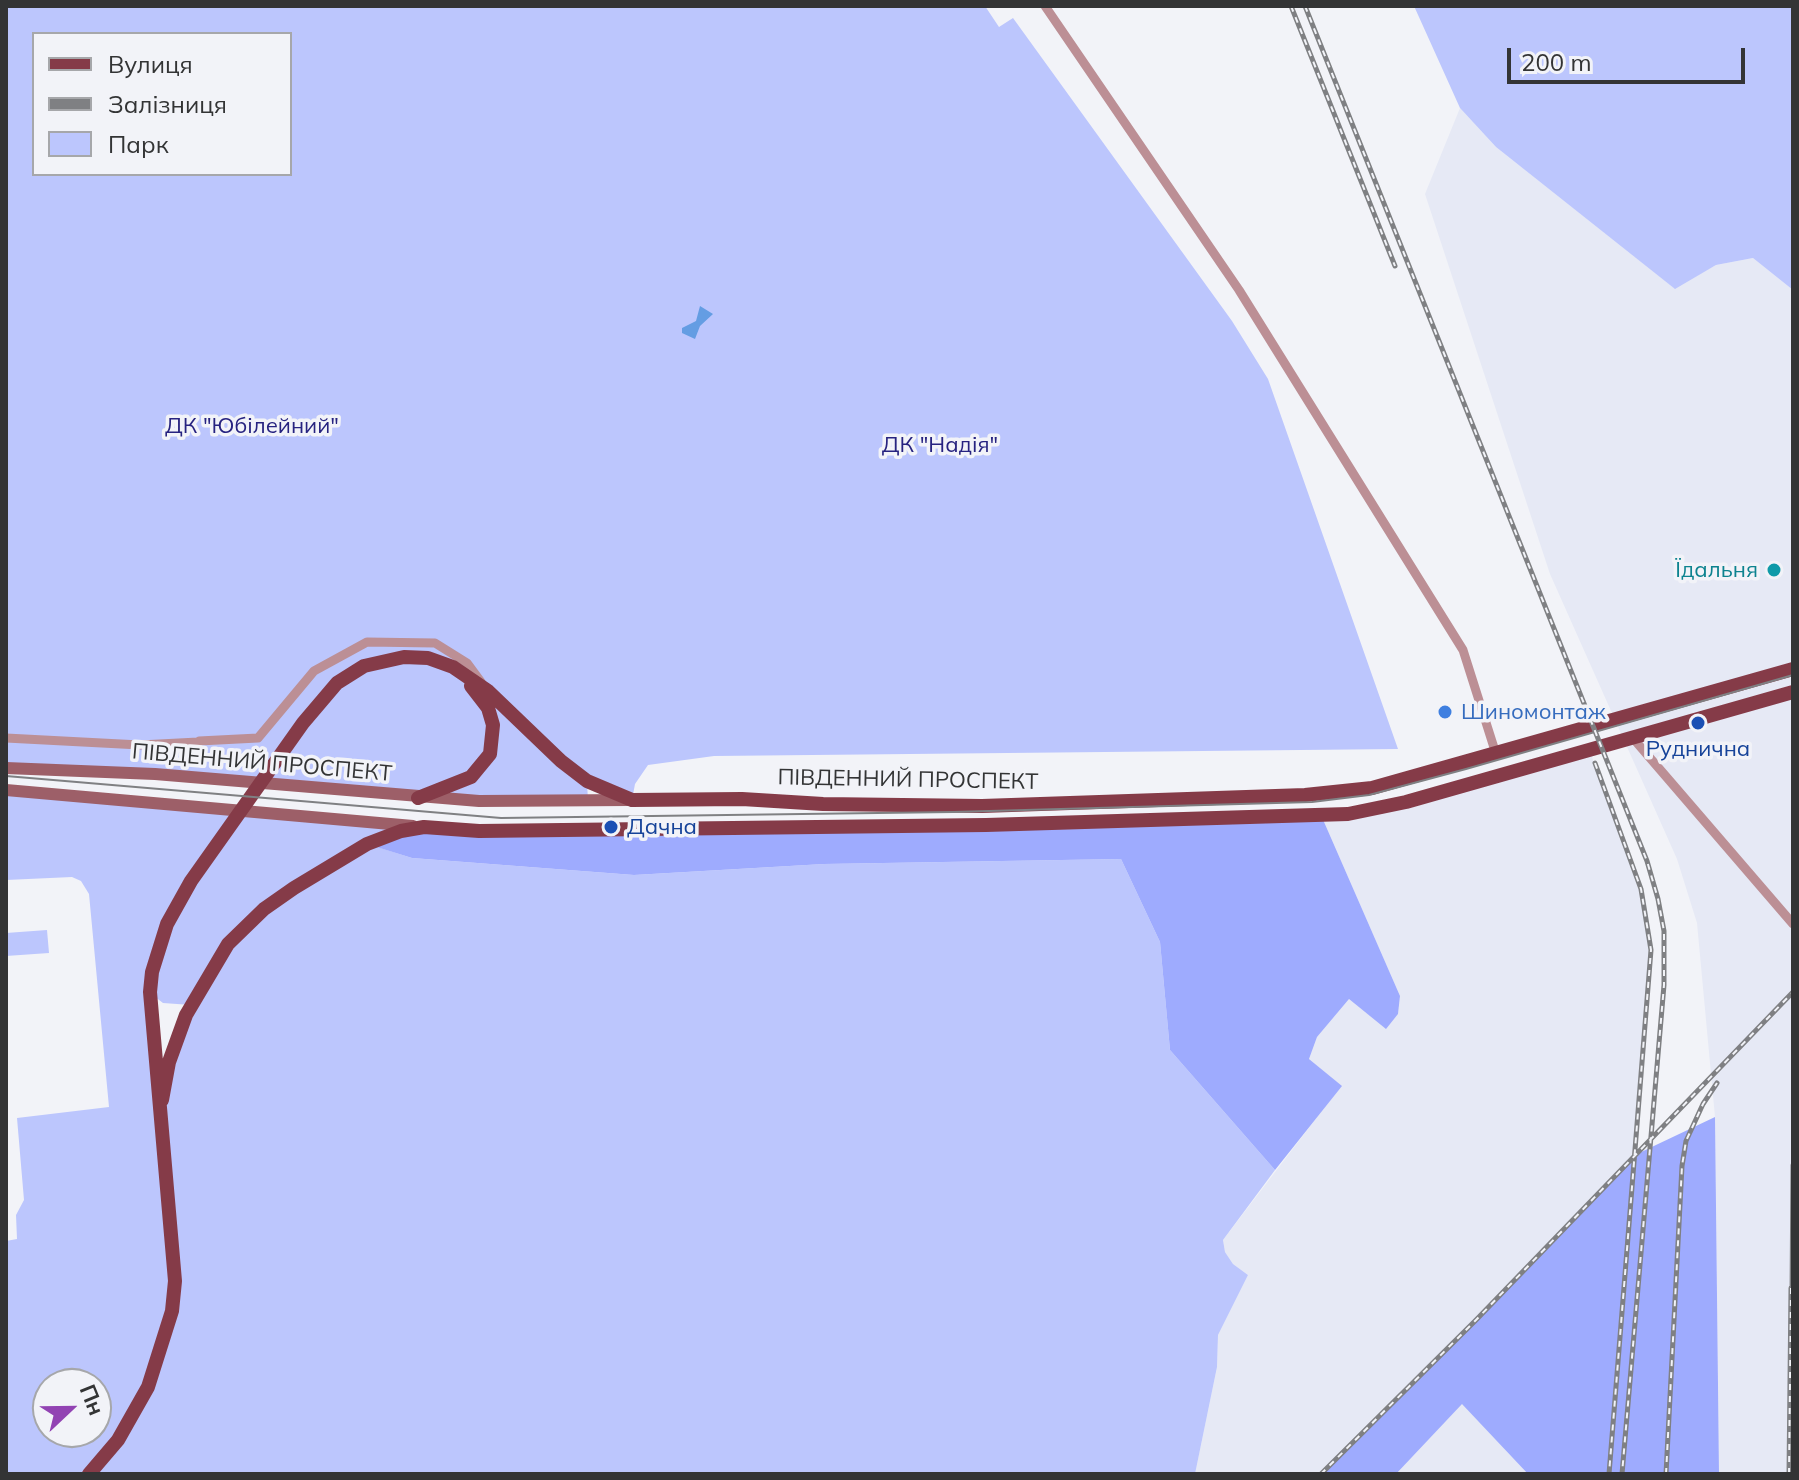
<!DOCTYPE html>
<meta charset="utf-8">
<style>
body{margin:0}
#map{position:relative;width:1799px;height:1480px;overflow:hidden;background:#f2f3f8;font-family:Mulish,sans-serif}
canvas{display:block}
.frame{position:absolute;inset:0;border:8px solid #333435;pointer-events:none}
.legend{position:absolute;left:32px;top:32px;width:260px;height:144px;box-sizing:border-box;background:#f2f3f8;border:2px solid #a6a7aa;margin:0;padding:10px 14px;list-style:none;font-size:24px;color:#333435}
.legend li{display:flex;align-items:center;gap:16px;height:40px}
.legend b{width:40px;border:2px solid #a6a7aa}
.north{position:absolute;left:32px;top:1368px;width:80px;height:80px;box-sizing:border-box;background:#f2f3f8;border:2px solid #a6a7aa;border-radius:50%;rotate:68deg;font-size:22px;font-weight:700;line-height:32px;text-align:center;color:#333435}
.north::after{content:'';display:block;margin:auto;width:28px;height:36px;background:#9243b3;clip-path:polygon(50% 0,100% 100%,50% 72%,0 100%)}
.scale{position:absolute;left:1507px;top:48px;width:238px;height:36px;box-sizing:border-box;border:4px solid #333435;border-top:0;padding-left:10px;font-size:24px;line-height:28px;white-space:nowrap;color:#333435;-webkit-text-stroke:6px #f2f3f8;paint-order:stroke}
</style>
<div id="map">
<canvas width="1799" height="1480"></canvas>
<div class="frame"></div>
<ul class="legend">
<li><b style="height:10px;background:#853b48"></b>Вулиця</li>
<li><b style="height:10px;background:#7f8083"></b>Залізниця</li>
<li><b style="height:22px;background:#bcc6fd"></b>Парк</li>
</ul>
<div class="north">Пн</div>
<div class="scale">200 m</div>
</div>
<script>
const ctx = document.querySelector('canvas').getContext('2d');
ctx.lineJoin = 'round';
function fillPath(path, color) {
  ctx.fillStyle = color;
  ctx.fill(path, 'evenodd');
}
function poly(rows) {
  const path = new Path2D();
  for (const r of rows) {
    path.moveTo(r[0], r[1]);
    for (let i = 2; i < r.length; i += 2) path.lineTo(r[i], r[i + 1]);
  }
  return path;
}
function strokePath(path, color, width, dash) {
  ctx.strokeStyle = color;
  ctx.lineWidth = width;
  ctx.lineCap = dash ? 'butt' : 'round';
  ctx.setLineDash(dash || []);
  ctx.stroke(path);
}
function label(font, color, halo, rows, align = 'center') {
  ctx.font = font + ' Mulish,sans-serif';
  ctx.lineWidth = 7;
  ctx.setLineDash([]);
  ctx.textBaseline = 'middle';
  ctx.strokeStyle = halo;
  ctx.fillStyle = color;
  for (const [text, x, y, turn = 0] of rows) {
    ctx.save();
    ctx.translate(x, y);
    ctx.rotate((+turn || 0) * Math.PI / 180);
    ctx.textAlign = isNaN(turn) ? turn : align;
    if (halo) ctx.strokeText(text, 0, 0);
    ctx.fillText(text, 0, 0);
    ctx.restore();
  }
}
fillPath(poly([
 [1460,108,1496,147,1674,288,1716,265,1753,258,1793,290,1793,1474,1719,1474,1715,1117,1697,923,1677,859,1550,574,1425,194],
 [1589,749,1641,889,1648,920,1650,978,1637,1154,1321,1474,1195,1474,1217,1367,1218,1335,1248,1275,1233,1264,1225,1252,1223,1240,1341,1086,1309,1059,1317,1037,1349,999,1386,1028,1398,1014,1400,996,1321,815,1348,814],
 [1462,1403,1528,1474,1396,1474]
]), '#e6e9f5');
fillPath(poly([
 [6,6,985,6,999,27,1013,18,1232,321,1268,379,1398,749,714,756,648,765,635,784,632,800,587,782,588,801,479,801,6,768],
 [34,34,290,34,290,174,34,174],
 [1414,6,1793,6,1793,290,1753,258,1716,265,1675,289,1496,147,1460,108],
 [6,790,424,827,368,844,412,858,634,875,824,864,1121,859,1160,942,1170,1050,1275,1170,1223,1240,1225,1252,1233,1264,1248,1275,1218,1335,1217,1367,1195,1474,6,1474,6,1241,17,1239,16,1215,24,1200,17,1118,109,1107,89,894,81,881,72,877,6,880],
 [150,993,163,1003,191,1005,162,1099],
 [48,1384,96,1384,96,1432,48,1432],
 [47,930,49,953,6,956,6,933]
]), '#bcc6fd');
fillPath(poly([
 [1321,815,1400,996,1398,1014,1386,1029,1349,999,1317,1037,1309,1059,1342,1086,1275,1170,1170,1050,1160,942,1121,859,824,864,634,875,412,858,367,844,401,831],
 [1715,1117,1719,1474,1528,1474,1462,1404,1396,1474,1321,1474,1637,1154]
]), '#9eabfe');
fillPath(poly([
 [700,306,713,314,700,326,695,339,682,333,682,328,696,321]
]), '#649de3');
strokePath(poly([
 [1045,6,1239,290,1463,650,1496,754],
 [1632,737,1793,924],
 [6,738,140,745,198,742],
 [199,741,258,738,314,671,367,642,435,643,467,663,481,682]
]), '#bc8f95', 9);
strokePath(poly([
 [6,768,155,774,479,801,629,800],
 [6,790,413,826]
]), '#9d5f68', 12);
strokePath(poly([
 [418,798,471,777,490,754,493,725,488,708,471,686],
 [162,1100,169,1062,186,1015,228,944,264,909,294,888,367,844,401,831,424,827,479,831,986,825,1348,814,1406,802,1793,692],
 [89,1474,118,1440,148,1387,172,1311,175,1281,150,992,152,972,167,924,191,881,303,723,337,683,364,666,404,657,428,658,453,667,488,691,561,761,587,781,632,800,742,799,823,804,982,806,1305,795,1372,788,1793,669]
]), '#853b48', 14);
strokePath(poly([
 [6,776,501,818,953,812,1312,802,1369,795,1466,769,1793,675]
]), '#7f8083', 2);
const rail = poly([
 [1291,6,1395,266],
 [1305,6,1647,861,1658,899,1664,931,1664,985,1622,1474],
 [1595,763,1641,889,1651,950,1609,1474],
 [1792,1297,1793,1165],
 [1321,1474,1476,1320,1793,992],
 [1666,1474,1682,1166,1686,1141,1703,1104,1717,1083],
 [1789,1474,1791,1288]
]);
strokePath(rail, '#7f8083', 5);
strokePath(rail, '#f2f3f8', 2, [6]);
for (const [x, y, r, color] of [
 [1774,570,8,"#0f9aa8"],
 [1445,712,8,"#3f7fe0"],
 [1698,723,8,"#1a4fb4"],
 [611,827,8,"#1a4fb4"]
]) {
  const dot = new Path2D();
  dot.arc(x, y, r, 0, 2 * Math.PI);
  ctx.fillStyle = color;
  ctx.fill(dot);
  strokePath(dot, '#f2f3f8', 3);
}
label('22px', '#272380', '#f2f3f8', [
 ["ДК \"Юбілейний\"",252,426],
 ["ДК \"Надія\"",940,445]
]);
label('22px', '#0d838f', '#f2f3f8', [
 ["Їдальня",1758,570]
], 'right');
label('22px', '#366cbe', '#f2f3f8', [
 ["Шиномонтаж",1461,712]
], 'left');
label('22px', '#164399', '#f2f3f8', [
 ["Руднична",1698,749],
 ["Дачна",627,827,"left"]
]);
label('22px', '#333435', '#f2f3f8', [
 ["ПІВДЕННИЙ ПРОСПЕКТ",262,763,5],
 ["ПІВДЕННИЙ ПРОСПЕКТ",908,780,1]
]);
</script>
